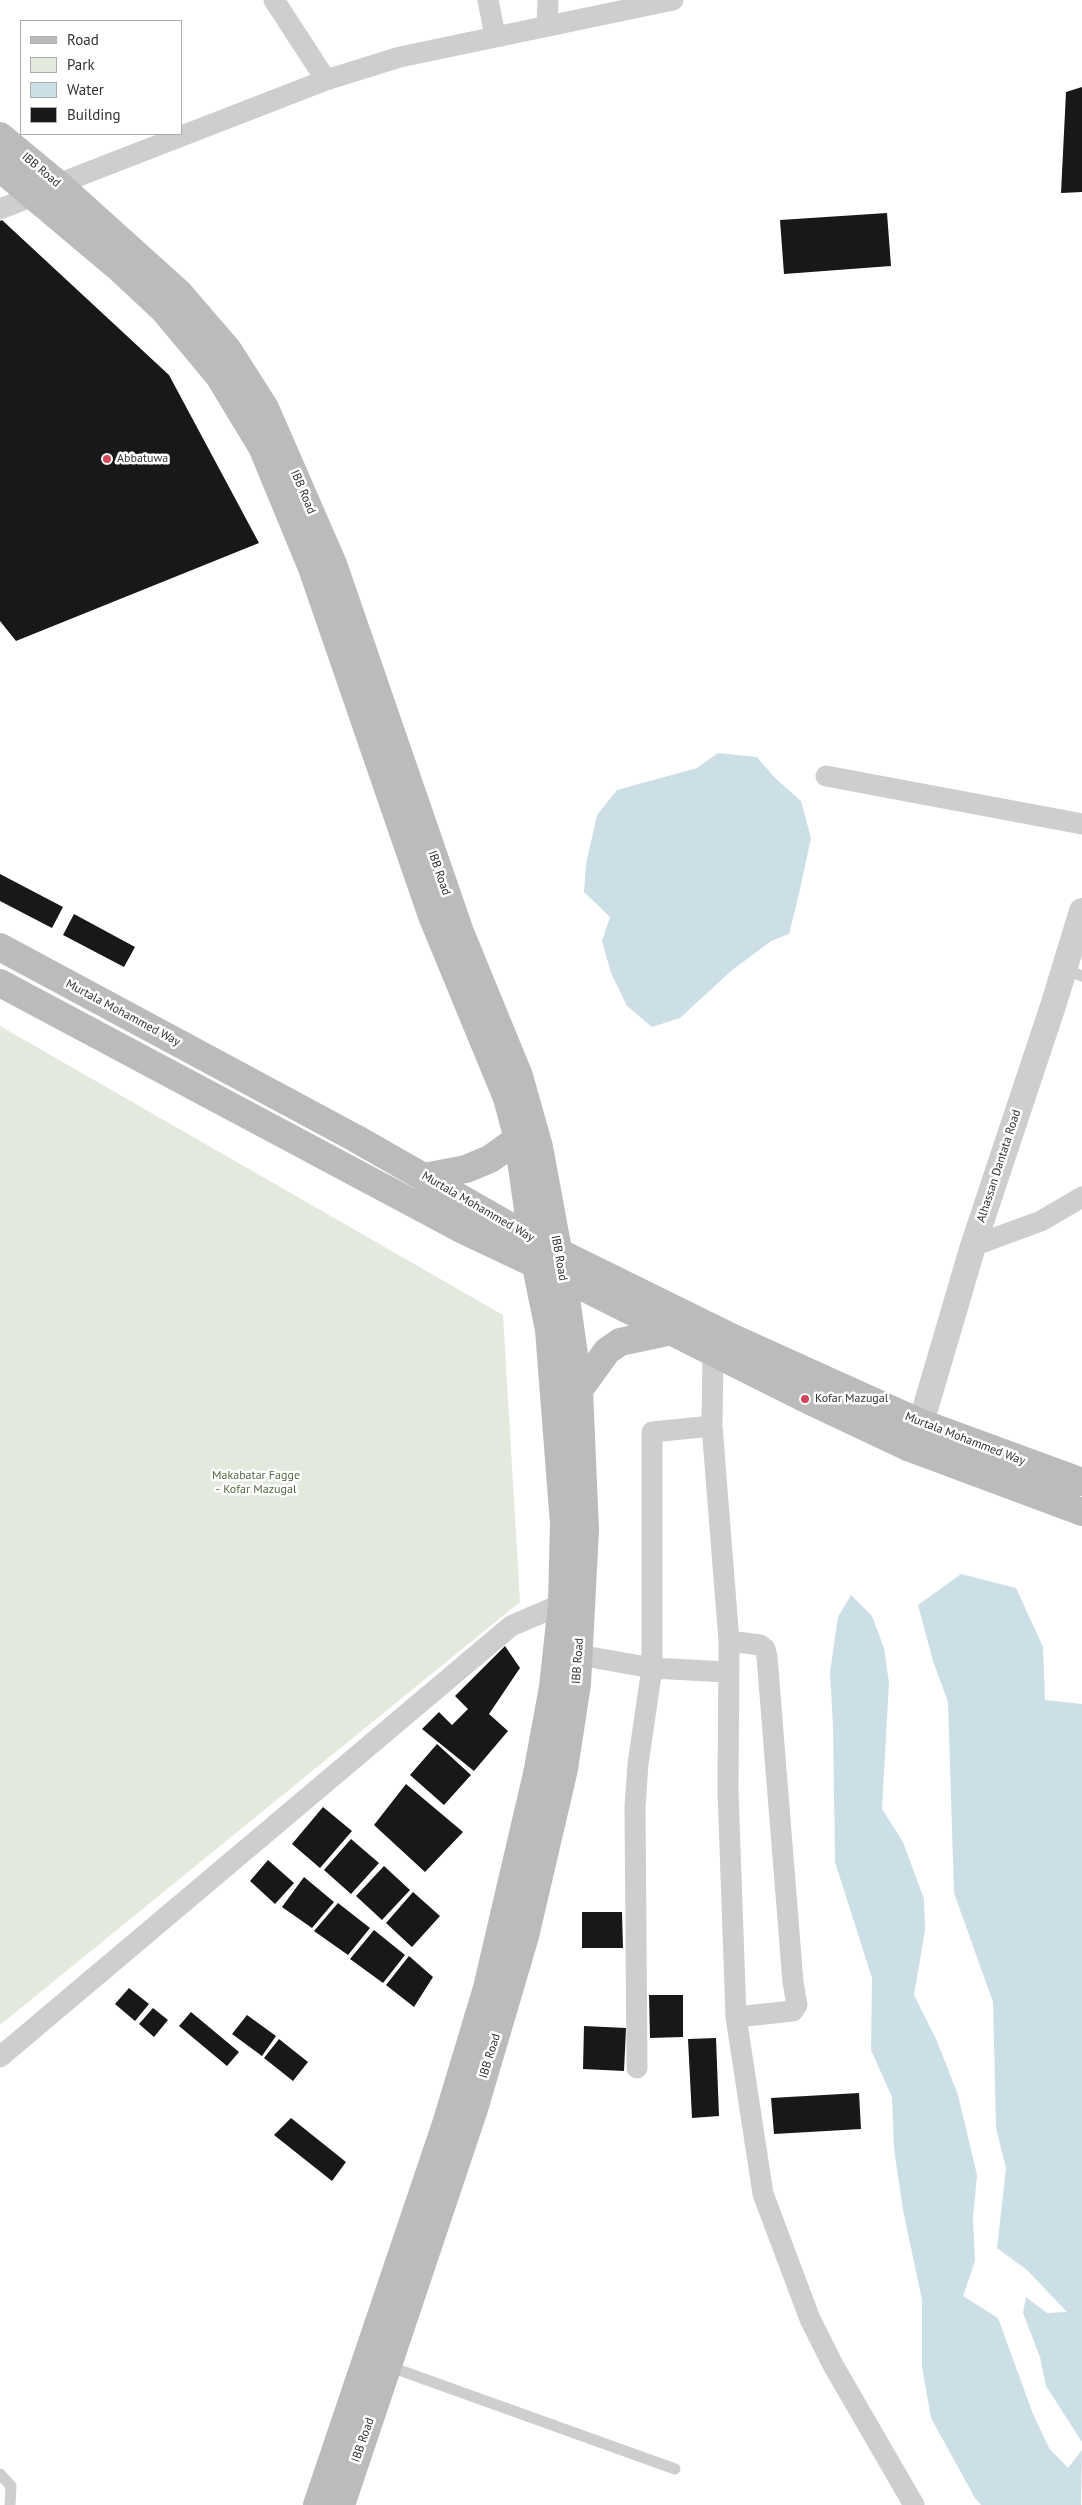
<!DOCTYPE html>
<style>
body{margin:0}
#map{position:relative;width:1082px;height:2505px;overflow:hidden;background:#fff;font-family:"PT Sans",sans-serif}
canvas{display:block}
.legend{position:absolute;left:20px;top:20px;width:162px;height:115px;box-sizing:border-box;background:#fff;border:1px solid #adadad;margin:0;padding:6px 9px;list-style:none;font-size:15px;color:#313131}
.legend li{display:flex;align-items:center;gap:10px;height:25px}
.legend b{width:25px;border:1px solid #adadad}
</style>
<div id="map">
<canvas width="1082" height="2505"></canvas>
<ul class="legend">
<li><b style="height:6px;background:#bbb"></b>Road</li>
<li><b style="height:14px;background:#e4e9dd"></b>Park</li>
<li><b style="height:14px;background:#ccdfe7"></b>Water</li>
<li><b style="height:14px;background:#181818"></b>Building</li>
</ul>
</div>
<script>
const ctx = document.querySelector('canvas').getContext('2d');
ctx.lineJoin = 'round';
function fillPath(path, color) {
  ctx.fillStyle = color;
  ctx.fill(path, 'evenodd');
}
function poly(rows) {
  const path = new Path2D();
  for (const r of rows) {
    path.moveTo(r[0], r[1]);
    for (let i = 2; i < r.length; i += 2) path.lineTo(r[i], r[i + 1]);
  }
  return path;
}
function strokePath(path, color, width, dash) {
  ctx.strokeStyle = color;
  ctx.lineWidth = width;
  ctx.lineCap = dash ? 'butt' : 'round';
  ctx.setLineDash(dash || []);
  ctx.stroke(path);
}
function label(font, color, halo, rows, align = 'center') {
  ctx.font = font + ' "PT Sans",sans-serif';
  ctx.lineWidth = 5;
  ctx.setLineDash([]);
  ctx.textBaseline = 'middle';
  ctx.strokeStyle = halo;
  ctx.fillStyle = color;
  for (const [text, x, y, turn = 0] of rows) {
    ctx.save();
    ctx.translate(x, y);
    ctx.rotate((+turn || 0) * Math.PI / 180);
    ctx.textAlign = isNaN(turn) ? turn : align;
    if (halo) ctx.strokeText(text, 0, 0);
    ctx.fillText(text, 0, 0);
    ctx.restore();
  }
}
fillPath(poly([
 [0,1026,503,1315,520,1602,0,2025]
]), '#e4e9dd');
fillPath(poly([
 [718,753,757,757,775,778,801,801,811,838,799,894,789,934,771,941,731,971,680,1018,652,1027,627,1006,611,973,602,941,610,917,584,892,586,864,597,815,617,790,697,768],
 [961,1574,1016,1588,1043,1647,1045,1700,1082,1704,1082,2442,1046,2386,1040,2357,1023,2313,1026,2297,1047,2313,1067,2312,1027,2270,997,2248,1006,2168,996,2128,993,2002,954,1893,948,1702,933,1661,918,1605],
 [851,1595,872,1616,884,1648,889,1683,882,1809,903,1842,924,1899,925,1930,914,1995,937,2041,958,2095,977,2175,973,2218,975,2261,963,2296,998,2318,1033,2414,1049,2448,1068,2468,1082,2450,1081,2505,981,2505,975,2498,931,2418,922,2367,922,2300,903,2210,894,2149,892,2097,871,2050,872,1978,835,1862,833,1725,830,1672,838,1617]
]), '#ccdfe7');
fillPath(poly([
 [1082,87,1082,192,1061,193,1066,92],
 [887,213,891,266,784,274,780,220],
 [2,220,169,375,259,543,16,641,0,621,0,221],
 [0,874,63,907,52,928,0,901],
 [74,914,135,947,124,967,63,935],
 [505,1646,520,1668,489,1714,508,1731,474,1771,422,1729,439,1712,452,1725,468,1709,455,1696],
 [437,1744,471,1775,444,1805,410,1775],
 [406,1784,463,1832,425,1872,374,1825],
 [323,1807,352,1831,320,1868,292,1844],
 [351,1839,379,1863,351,1894,324,1870],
 [268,1860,294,1883,275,1904,250,1881],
 [384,1866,410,1890,382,1920,356,1896],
 [304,1877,334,1902,312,1928,282,1907],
 [413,1892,440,1916,412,1947,386,1923],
 [338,1903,370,1928,348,1955,314,1931],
 [582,1912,622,1912,623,1948,582,1948],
 [374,1930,405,1955,383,1983,350,1959],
 [409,1956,433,1977,414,2007,386,1985],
 [129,1988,149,2004,135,2021,115,2004],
 [649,1995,683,1995,683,2037,650,2038],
 [153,2008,168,2020,154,2037,139,2024],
 [191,2012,239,2052,227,2066,179,2026],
 [247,2015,276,2036,262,2056,232,2034],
 [584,2026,626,2028,624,2071,583,2069],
 [716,2038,719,2116,692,2118,688,2039],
 [279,2039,308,2062,293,2081,264,2058],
 [859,2093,861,2129,774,2134,771,2098],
 [291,2118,346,2162,332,2181,274,2135]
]), '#181818');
strokePath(poly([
 [1064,969,1082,976],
 [388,2366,675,2469],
 [0,2474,11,2486,10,2505]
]), '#cecece', 11);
strokePath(poly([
 [274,0,326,80],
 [488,0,495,36],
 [547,26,548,0],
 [0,209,34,196,58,184,326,80,400,57,673,0],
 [826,776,1082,824],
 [973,1246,1041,1221,1082,1197],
 [713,1352,712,1426,729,1641,728,1791,736,2017,763,2194,810,2319,833,2365,914,2505],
 [729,1641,760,1645,765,1649,767,1657,793,1982,797,2005,793,2011,736,2017],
 [579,1655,652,1668,727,1672],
 [0,2057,511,1626,562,1604],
 [637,2068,635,1807,638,1764,652,1668,652,1432,712,1426]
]), '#cecece', 21);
strokePath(poly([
 [912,1444,921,1423,973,1246,1053,1006,1082,911]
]), '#cecece', 26);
strokePath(poly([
 [0,136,58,184,180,294,228,350,265,408,333,564,460,932,519,1076,539,1147,563,1277,579,1390,585,1530,577,1684,564,1769,525,1936,474,2109,341,2505],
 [0,168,119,268,164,310,219,376,262,447,312,568,432,916,507,1098,518,1139,536,1266,549,1330,564,1524,562,1604,553,1687,537,1774,487,1988,446,2124,317,2505],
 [0,947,355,1138,532,1239,733,1338,921,1423,1082,1482],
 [0,983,461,1229,563,1277,804,1398,910,1448,1082,1512],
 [424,1177,466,1169,490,1159,518,1139],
 [579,1390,607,1351,620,1342,672,1331]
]), '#bbb', 28);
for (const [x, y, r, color] of [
 [107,459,5,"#d4465a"],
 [805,1399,5,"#d4465a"]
]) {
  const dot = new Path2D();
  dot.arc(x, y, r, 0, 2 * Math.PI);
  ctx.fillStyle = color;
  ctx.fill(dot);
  strokePath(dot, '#fff', 2);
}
label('12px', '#313131', '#fff', [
 ["IBB Road",41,170,40],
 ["IBB Road",303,492,67],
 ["IBB Road",439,873,71],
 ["Murtala Mohammed Way",123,1013,28],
 ["Alhassan Dantata Road",999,1166,-72],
 ["Murtala Mohammed Way",478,1207,30],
 ["IBB Road",559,1258,80],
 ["Murtala Mohammed Way",965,1439,21],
 ["IBB Road",578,1661,-86],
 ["IBB Road",490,2056,-73],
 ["IBB Road",363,2440,-71]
]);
label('12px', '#313131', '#fff', [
 ["Abbatuwa",117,459],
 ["Kofar Mazugal",815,1399]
], 'left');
label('12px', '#566842', '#fff', [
 ["Makabatar Fagge",256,1476],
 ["- Kofar Mazugal",256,1490]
]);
</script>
